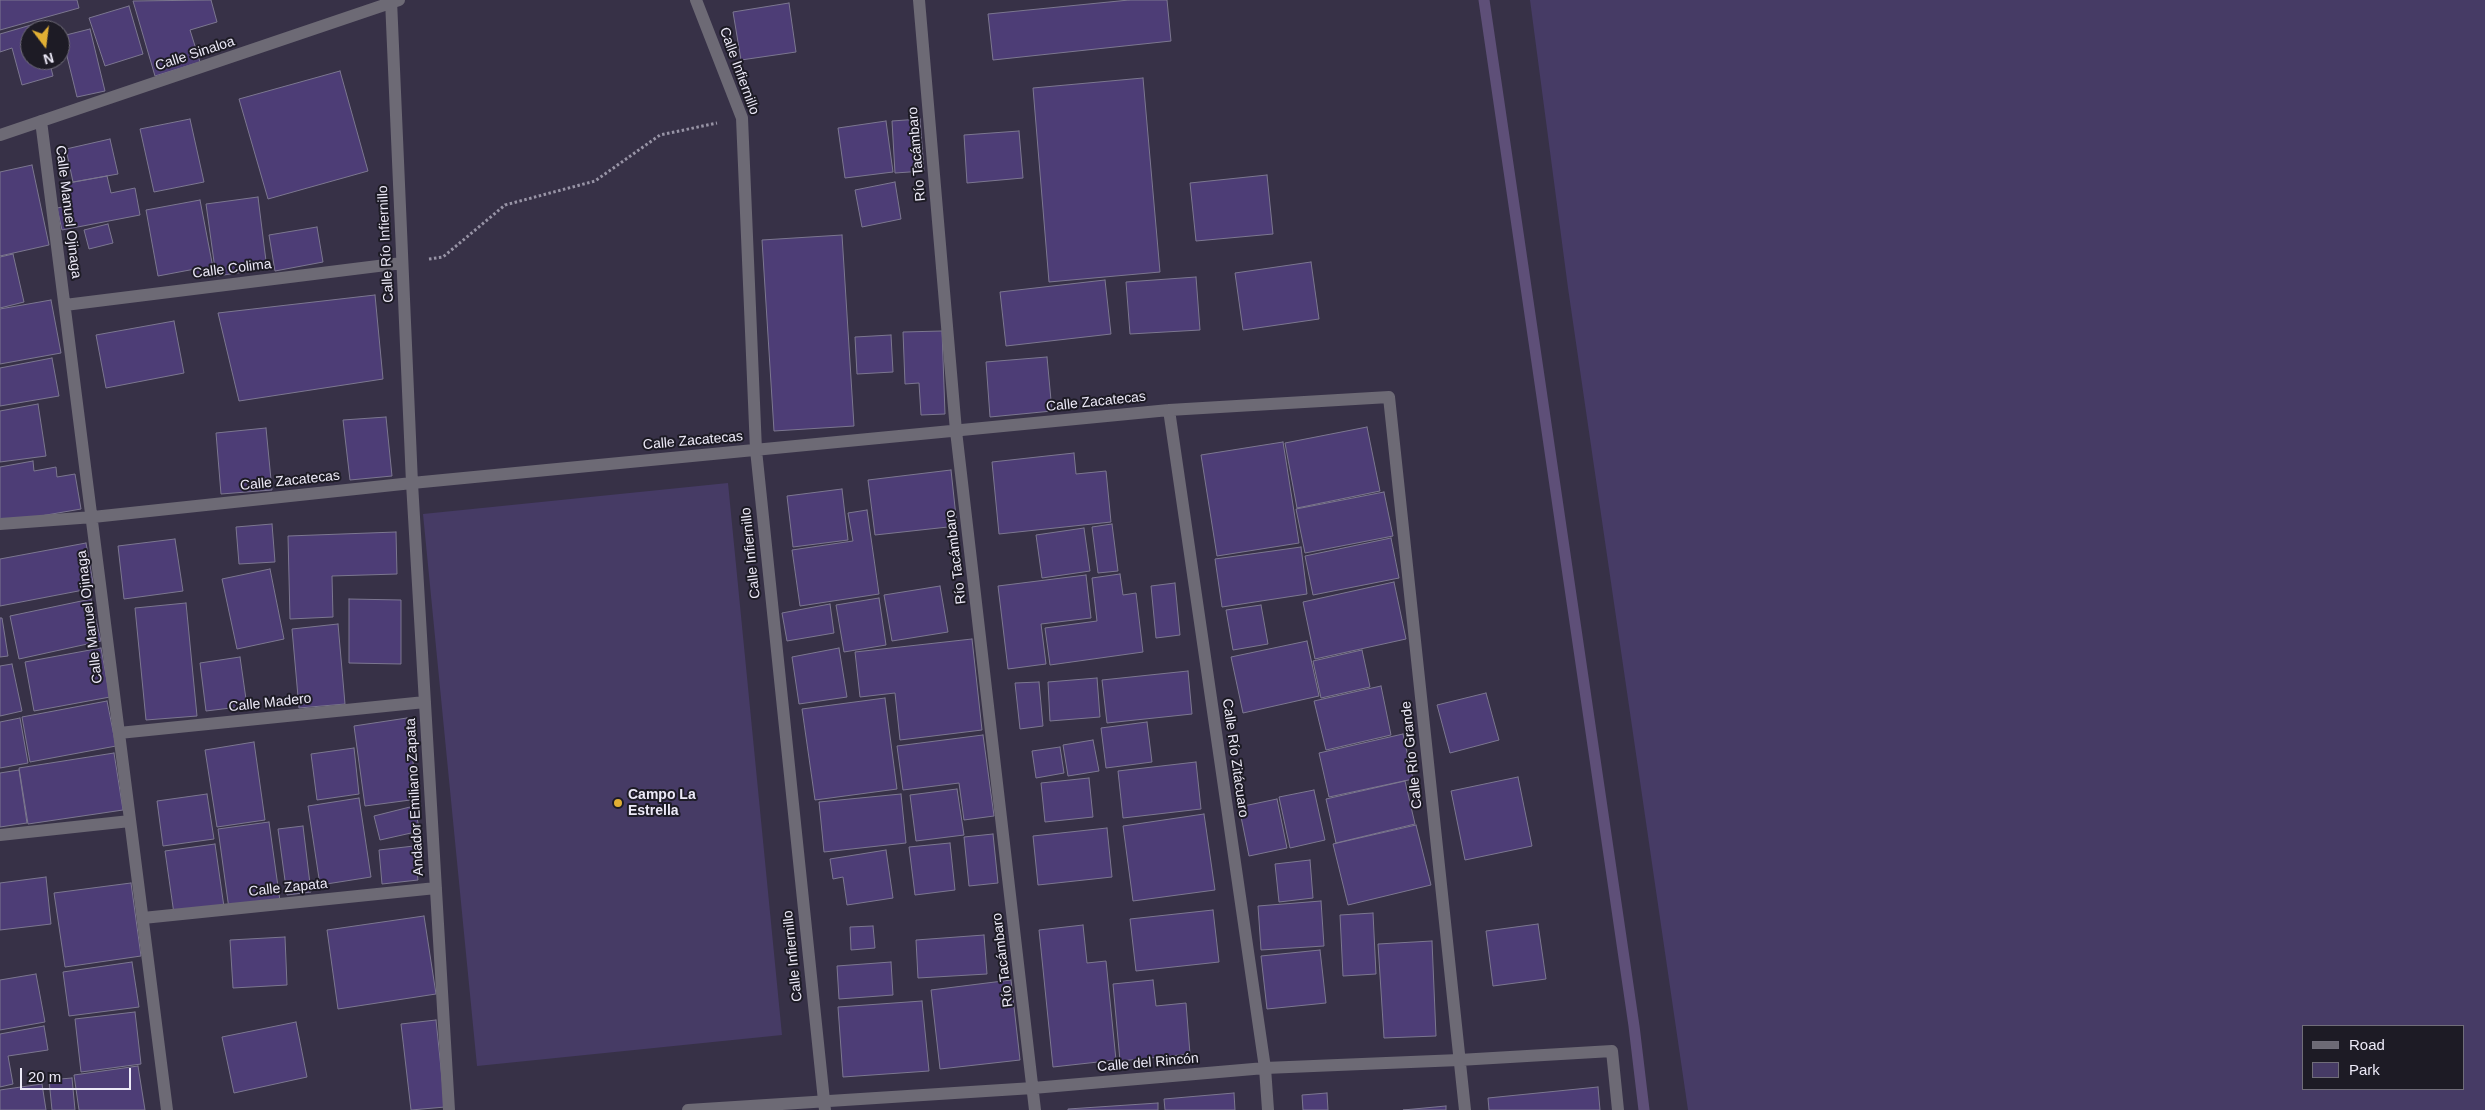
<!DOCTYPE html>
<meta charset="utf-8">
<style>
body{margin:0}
#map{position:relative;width:2485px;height:1110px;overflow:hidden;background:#373147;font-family:Arial,sans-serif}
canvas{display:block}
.legend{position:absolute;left:2302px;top:1025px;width:162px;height:65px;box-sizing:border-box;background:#1d1b25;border:1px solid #706d79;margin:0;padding:6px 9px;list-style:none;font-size:15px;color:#ece9f7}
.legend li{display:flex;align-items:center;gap:10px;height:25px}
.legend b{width:25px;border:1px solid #706d79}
.north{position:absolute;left:20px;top:20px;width:50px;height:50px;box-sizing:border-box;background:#1d1b25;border:1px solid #706d79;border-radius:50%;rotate:165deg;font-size:14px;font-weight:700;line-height:20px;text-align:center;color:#ece9f7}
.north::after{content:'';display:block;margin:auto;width:18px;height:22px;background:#e1af34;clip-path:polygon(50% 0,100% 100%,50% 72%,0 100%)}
.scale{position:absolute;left:20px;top:1068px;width:111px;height:22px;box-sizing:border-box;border:2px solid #ece9f7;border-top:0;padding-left:6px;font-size:15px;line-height:18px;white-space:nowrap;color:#ece9f7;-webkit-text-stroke:4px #1d1b25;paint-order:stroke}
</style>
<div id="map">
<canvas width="2485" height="1110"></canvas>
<ul class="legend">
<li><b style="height:6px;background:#6d6a75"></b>Road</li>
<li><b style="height:14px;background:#463b65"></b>Park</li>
</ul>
<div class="north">N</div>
<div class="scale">20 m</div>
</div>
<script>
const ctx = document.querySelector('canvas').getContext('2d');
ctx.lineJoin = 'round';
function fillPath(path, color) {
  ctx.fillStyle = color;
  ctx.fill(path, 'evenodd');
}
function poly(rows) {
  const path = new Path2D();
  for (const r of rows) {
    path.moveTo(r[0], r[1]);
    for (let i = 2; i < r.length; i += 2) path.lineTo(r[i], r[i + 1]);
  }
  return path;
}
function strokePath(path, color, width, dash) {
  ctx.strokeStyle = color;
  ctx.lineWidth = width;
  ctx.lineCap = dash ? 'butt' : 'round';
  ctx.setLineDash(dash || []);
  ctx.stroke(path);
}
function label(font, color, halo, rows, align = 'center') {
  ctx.font = font + ' Arial,sans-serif';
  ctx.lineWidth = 4;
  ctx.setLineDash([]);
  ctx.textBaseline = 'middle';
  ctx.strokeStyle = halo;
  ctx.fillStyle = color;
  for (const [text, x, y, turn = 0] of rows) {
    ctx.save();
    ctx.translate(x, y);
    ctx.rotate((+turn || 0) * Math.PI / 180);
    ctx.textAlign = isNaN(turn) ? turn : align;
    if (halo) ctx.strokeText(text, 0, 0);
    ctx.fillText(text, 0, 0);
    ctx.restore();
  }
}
fillPath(poly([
 [1530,0,2485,0,2485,1110,1688,1110,1568,288],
 [2304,1026,2464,1026,2464,1089,2304,1089],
 [728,483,782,1035,477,1066,423,514]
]), '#463b65');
strokePath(poly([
 [1484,0,1634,1026,1644,1110]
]), '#5e4f78', 11);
const building = poly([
 [0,0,77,0,79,8,0,30,0,0],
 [211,0,217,22,190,30,200,62,155,76,133,1,211,0],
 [1129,0,1167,0,1171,41,993,60,988,14,1129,0],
 [789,3,796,52,741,60,733,12,789,3],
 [129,6,143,54,105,66,89,18,129,6],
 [38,23,40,30,30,30,30,60,49,60,53,76,22,85,12,48,0,52,0,34,38,23],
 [90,29,105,91,77,97,62,36,90,29],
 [340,71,368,171,268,199,239,99,340,71],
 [1143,78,1160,272,1049,282,1033,88,1143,78],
 [190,119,204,182,154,192,140,129,190,119],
 [920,119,924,171,895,173,892,121,920,119],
 [886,121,893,172,845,178,838,128,886,121],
 [1019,131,1023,178,967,183,964,135,1019,131],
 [110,139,118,174,73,182,66,149,110,139],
 [32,165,49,245,0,256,0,172,32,165],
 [1267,175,1273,234,1196,241,1190,183,1267,175],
 [107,176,111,193,135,188,140,215,62,230,57,208,67,206,63,184,107,176],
 [895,182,901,219,862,227,855,190,895,182],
 [258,197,267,269,216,276,206,204,258,197],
 [200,200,214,273,196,277,195,269,158,276,146,210,200,200],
 [108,224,113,243,89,249,84,230,108,224],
 [317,227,323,262,275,271,269,235,317,227],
 [842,235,854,426,774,431,762,240,842,235],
 [13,254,24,302,0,308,0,257,13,254],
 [1311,262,1319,319,1243,330,1235,273,1311,262],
 [1196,277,1200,330,1130,334,1126,282,1196,277],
 [1105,280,1111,334,1006,346,1000,292,1105,280],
 [375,295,383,379,239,401,218,313,375,295],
 [51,300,61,353,0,364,0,309,51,300],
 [174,321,184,373,106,388,96,335,174,321],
 [942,331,945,414,921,415,919,383,905,384,903,332,942,331],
 [891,335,893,372,857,374,855,337,891,335],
 [1047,357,1052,411,990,417,986,362,1047,357],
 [52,358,59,396,0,406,0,368,52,358],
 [38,404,46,456,0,462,0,411,38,404],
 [386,417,392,476,350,480,343,420,386,417],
 [1367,427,1380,491,1297,508,1285,443,1367,427],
 [266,428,272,490,221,494,216,433,266,428],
 [1283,442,1299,543,1217,556,1201,455,1283,442],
 [1074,453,1076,474,1106,471,1111,522,999,534,992,462,1074,453],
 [33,461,34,471,56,467,57,477,75,474,81,509,0,523,0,467,33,461],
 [951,470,957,526,875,535,868,480,951,470],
 [842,489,848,540,793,547,787,496,842,489],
 [1384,492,1393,536,1305,553,1296,509,1384,492],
 [867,510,879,594,800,606,792,550,853,541,848,513,867,510],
 [272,524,275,562,239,564,236,527,272,524],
 [1112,524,1118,571,1098,573,1092,527,1112,524],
 [1084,528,1090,571,1042,578,1036,535,1084,528],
 [396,532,397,574,332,576,333,617,290,619,288,536,396,532],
 [1391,538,1399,578,1313,595,1305,556,1391,538],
 [175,539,183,591,124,599,118,546,175,539],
 [86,543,94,588,0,606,0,559,86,543],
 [1301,547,1307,594,1222,607,1215,559,1301,547],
 [270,569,284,639,237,649,222,579,270,569],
 [1120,574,1123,595,1136,593,1143,652,1050,665,1045,628,1097,621,1092,578,1120,574],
 [1086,575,1091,618,1041,624,1046,664,1008,669,998,586,1086,575],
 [1394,582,1406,639,1315,659,1303,602,1394,582],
 [1175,583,1180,635,1156,638,1151,586,1175,583],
 [940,586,948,632,892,641,884,595,940,586],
 [879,598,886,645,844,652,836,605,879,598],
 [91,599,101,641,19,659,10,616,91,599],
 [349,599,401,600,401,664,349,663,349,599],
 [186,603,197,716,146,720,135,608,186,603],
 [830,604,834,633,787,641,782,613,830,604],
 [1261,605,1268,644,1233,650,1226,610,1261,605],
 [0,618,2,618,8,656,0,657,0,618],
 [338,624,345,704,299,708,292,629,338,624],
 [972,639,982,730,900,740,895,693,860,697,855,652,972,639],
 [1307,641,1319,696,1243,713,1231,657,1307,641],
 [101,648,110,697,34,711,25,662,101,648],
 [839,648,847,697,799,704,792,657,839,648],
 [1362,650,1370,687,1321,698,1313,661,1362,650],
 [240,657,247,706,206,711,200,663,240,657],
 [12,664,22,711,0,716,0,666,12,664],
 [1188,671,1192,714,1107,723,1102,680,1188,671],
 [1097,678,1100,717,1050,721,1048,682,1097,678],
 [1039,682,1043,726,1020,729,1015,683,1039,682],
 [1381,686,1391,735,1326,750,1314,701,1381,686],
 [1486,693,1499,740,1450,753,1437,705,1486,693],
 [885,698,897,789,815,800,802,709,885,698],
 [107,701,116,746,30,762,22,717,107,701],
 [20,718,28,763,0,768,0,722,20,718],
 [407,718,418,799,365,806,354,726,407,718],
 [1147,722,1152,762,1106,768,1101,728,1147,722],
 [1403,734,1413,779,1329,797,1319,753,1403,734],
 [983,735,994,816,964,820,959,783,903,790,897,746,983,735],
 [1093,740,1099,771,1068,776,1063,745,1093,740],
 [254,742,265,820,217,827,205,750,254,742],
 [1060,747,1064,773,1036,778,1032,751,1060,747],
 [354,748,359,794,317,800,311,754,354,748],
 [114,753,123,810,28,824,19,768,114,753],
 [1196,762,1201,809,1123,818,1118,771,1196,762],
 [19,770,27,823,0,827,0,773,19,770],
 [1518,777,1532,846,1465,860,1451,791,1518,777],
 [1089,778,1093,817,1045,822,1041,783,1089,778],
 [1405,781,1415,824,1336,843,1326,799,1405,781],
 [957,789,964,835,916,841,910,795,957,789],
 [1314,790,1325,840,1290,848,1279,797,1314,790],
 [207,794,214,839,163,846,157,801,207,794],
 [901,794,906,843,824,852,819,802,901,794],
 [359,798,371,877,320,885,308,806,359,798],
 [1277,799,1287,848,1249,856,1239,807,1277,799],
 [414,806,420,831,380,840,374,816,414,806],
 [1204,814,1215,890,1133,901,1123,826,1204,814],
 [269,822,280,901,229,909,218,829,269,822],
 [1416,825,1431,885,1348,905,1333,844,1416,825],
 [303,826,311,892,287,895,278,829,303,826],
 [1107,828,1112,877,1038,885,1033,836,1107,828],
 [993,834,998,883,969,886,964,837,993,834],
 [950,843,955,890,915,895,909,847,950,843],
 [215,844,224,907,174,914,165,851,215,844],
 [414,846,418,880,382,884,379,850,414,846],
 [886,850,893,898,847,905,843,877,833,879,830,859,886,850],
 [1310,860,1313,898,1279,902,1275,864,1310,860],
 [46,877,51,924,0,930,0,883,46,877],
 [131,883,141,956,65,967,54,893,131,883],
 [1321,901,1324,946,1261,950,1258,906,1321,901],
 [1213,910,1219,962,1136,971,1130,919,1213,910],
 [1373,913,1376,974,1343,976,1340,915,1373,913],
 [424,916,436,994,338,1009,327,930,424,916],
 [1538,924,1546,979,1493,986,1486,931,1538,924],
 [1083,925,1087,963,1106,961,1116,1060,1053,1067,1039,930,1083,925],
 [873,926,875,948,851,950,850,927,873,926],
 [984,935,987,974,918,978,916,940,984,935],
 [285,937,287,985,233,988,230,940,285,937],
 [1432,941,1436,1036,1384,1038,1378,944,1432,941],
 [1320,950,1326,1003,1267,1009,1261,956,1320,950],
 [132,962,139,1007,69,1016,63,972,132,962],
 [891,962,893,995,839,999,837,966,891,962],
 [36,974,45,1022,0,1030,0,980,36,974],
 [1011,980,1020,1060,940,1069,931,990,1011,980],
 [1153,980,1156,1006,1186,1003,1190,1054,1120,1061,1113,984,1153,980],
 [922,1001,929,1071,843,1077,838,1007,922,1001],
 [135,1012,141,1064,81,1072,75,1019,135,1012],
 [436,1020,445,1107,411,1110,401,1024,436,1020],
 [296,1022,307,1077,234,1093,222,1037,296,1022],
 [44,1026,48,1050,8,1056,13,1084,0,1087,0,1034,44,1026],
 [138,1066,145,1110,79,1110,74,1075,138,1066],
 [72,1078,75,1110,52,1110,49,1080,72,1078],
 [42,1084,46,1110,0,1110,0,1090,42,1084],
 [1598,1087,1600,1110,1489,1110,1488,1098,1598,1087],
 [1234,1093,1235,1110,1165,1110,1164,1099,1234,1093],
 [1327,1093,1328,1110,1303,1110,1302,1095,1327,1093],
 [1158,1103,1158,1110,1068,1110,1068,1109,1158,1103],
 [1446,1106,1446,1110,1403,1110,1446,1106]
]);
fillPath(building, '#4d3d76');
strokePath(building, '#7c7790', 1);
strokePath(poly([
 [429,259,443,257,505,205,595,181,660,135,717,123]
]), '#9894a6', 3, [2.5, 2.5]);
strokePath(poly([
 [391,0,412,483,449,1110],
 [696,0,742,118,756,450,825,1110],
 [919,0,956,431,1035,1110],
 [41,121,167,1110],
 [0,135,399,0],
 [65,305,402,263],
 [1169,410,1265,1068,1268,1110],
 [0,524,93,517,412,483,1169,410,1389,397,1465,1110],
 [119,733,425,702],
 [0,835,130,821],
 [143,918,436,888],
 [688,1110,1033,1088,1265,1068,1459,1060,1612,1051,1618,1110]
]), '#6d6a75', 12);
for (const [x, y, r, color] of [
 [618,803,5,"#e1af34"]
]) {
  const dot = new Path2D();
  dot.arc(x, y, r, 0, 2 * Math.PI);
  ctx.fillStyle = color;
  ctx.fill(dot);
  strokePath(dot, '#1d1b25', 2);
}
label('14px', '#ece9f7', '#1d1b25', [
 ["Calle Sinaloa",195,54,-18],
 ["Calle Infiernillo",739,71,70],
 ["Río Tacámbaro",917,154,-95],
 ["Calle Manuel Ojinaga",68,212,83],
 ["Calle Río Infiernillo",386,244,-93],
 ["Calle Colima",232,269,-7],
 ["Calle Zacatecas",1096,402,-6],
 ["Calle Zacatecas",693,441,-5],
 ["Calle Zacatecas",290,481,-6],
 ["Calle Infiernillo",751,553,-96],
 ["Río Tacámbaro",956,557,-97],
 ["Calle Manuel Ojinaga",90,617,-97],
 ["Calle Madero",270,703,-6],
 ["Calle Río Grande",1412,755,-96],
 ["Calle Río Zitácuaro",1235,758,82],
 ["Andador Emiliano Zapata",415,797,-93],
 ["Calle Zapata",288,888,-6],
 ["Calle Infiernillo",793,956,-96],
 ["Río Tacámbaro",1003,960,-97],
 ["Calle del Rincón",1148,1063,-5]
]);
label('bold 14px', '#ece9f7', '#1d1b25', [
 ["Campo La",628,795],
 ["Estrella",628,811]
], 'left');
</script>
